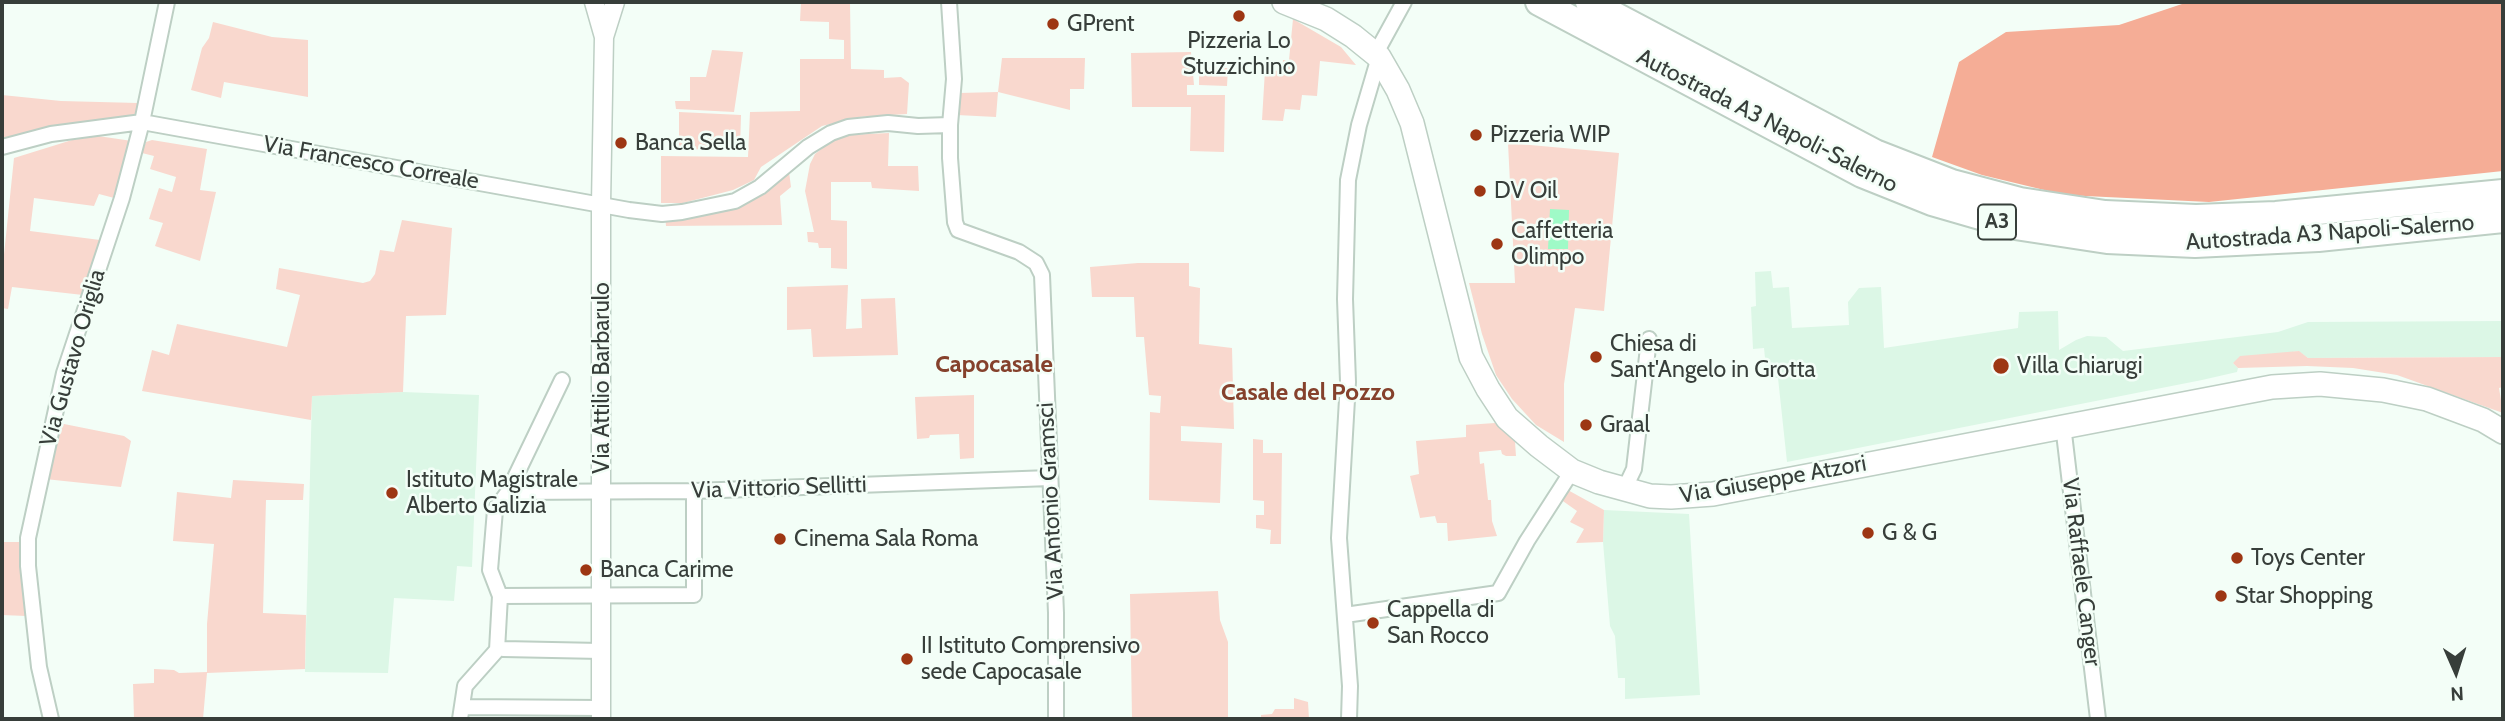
<!DOCTYPE html>
<style>
body{margin:0}
#map{position:relative;width:2505px;height:721px;overflow:hidden;background:#f3fef7;font-family:Cabin,sans-serif}
canvas{display:block}
.frame{position:absolute;inset:0;border:4px solid #373e3a;pointer-events:none}
.north{position:absolute;left:2421px;top:637px;width:70px;height:70px;-webkit-text-stroke:5px #f3fef7;paint-order:stroke;rotate:177deg;font-size:19px;font-weight:700;line-height:28px;text-align:center;color:#373e3a}
.north::after{content:'';display:block;margin:auto;width:24px;height:32px;background:#373e3a;clip-path:polygon(50% 0,100% 100%,50% 72%,0 100%)}
</style>
<div id="map">
<canvas width="2505" height="721"></canvas>
<div class="frame"></div>
<div class="north">N</div>
</div>
<script>
const ctx = document.querySelector('canvas').getContext('2d');
ctx.lineJoin = 'round';
function fillPath(path, color) {
  ctx.fillStyle = color;
  ctx.fill(path, 'evenodd');
}
function poly(rows) {
  const path = new Path2D();
  for (const r of rows) {
    path.moveTo(r[0], r[1]);
    for (let i = 2; i < r.length; i += 2) path.lineTo(r[i], r[i + 1]);
  }
  return path;
}
function strokePath(path, color, width, dash) {
  ctx.strokeStyle = color;
  ctx.lineWidth = width;
  ctx.lineCap = dash ? 'butt' : 'round';
  ctx.setLineDash(dash || []);
  ctx.stroke(path);
}
function label(font, color, halo, rows, align = 'center') {
  ctx.font = font + ' Cabin,sans-serif';
  ctx.lineWidth = 5;
  ctx.setLineDash([]);
  ctx.textBaseline = 'middle';
  ctx.strokeStyle = halo;
  ctx.fillStyle = color;
  for (const [text, x, y, turn = 0] of rows) {
    ctx.save();
    ctx.translate(x, y);
    ctx.rotate((+turn || 0) * Math.PI / 180);
    ctx.textAlign = isNaN(turn) ? turn : align;
    if (halo) ctx.strokeText(text, 0, 0);
    ctx.fillText(text, 0, 0);
    ctx.restore();
  }
}
fillPath(poly([
 [1771,271,1773,288,1789,287,1792,328,1849,325,1848,302,1859,288,1881,287,1884,348,2018,328,2019,312,2058,311,2059,350,2076,340,2087,336,2106,337,2123,351,2278,332,2308,322,2503,321,2503,357,2308,358,2298,351,2233,363,2238,368,2237,372,2202,380,1787,462,1778,378,1767,378,1764,348,1753,349,1751,307,1756,306,1755,272],
 [403,392,479,395,472,567,457,566,454,601,394,598,388,673,305,672,312,396],
 [1604,510,1689,514,1700,695,1625,699,1625,678,1618,678,1615,636,1610,626,1603,542]
]), '#dcf7e6');
fillPath(poly([
 [801,2,850,2,851,69,884,70,884,78,901,77,909,83,907,114,859,117,822,126,761,167,754,180,733,190,683,203,661,203,661,156,748,157,750,112,800,111,800,59,844,59,844,40,829,39,829,22,800,21],
 [1293,19,1341,47,1356,65,1320,61,1317,96,1302,95,1300,110,1285,109,1283,121,1262,120,1265,70,1282,71,1283,60,1289,60],
 [213,22,272,37,308,40,308,97,224,82,221,98,191,90,202,48,209,38],
 [712,50,743,52,734,112,676,109,675,101,690,101,690,77,706,77],
 [1191,52,1194,85,1187,85,1187,95,1225,95,1224,152,1190,151,1191,107,1132,107,1131,53],
 [1002,58,1085,58,1084,89,1070,89,1070,110,998,92,996,117,957,115,959,93,998,92],
 [1199,67,1228,68,1227,86,1199,85],
 [2,95,61,101,138,103,133,124,2,148],
 [679,112,741,115,740,150,679,149],
 [889,133,888,166,918,166,919,191,872,188,871,182,831,182,831,220,847,221,847,269,831,268,831,248,819,248,818,243,808,242,807,232,814,232,805,191,810,164,815,154,833,140,848,135],
 [98,136,132,141,118,199,99,194,94,206,34,198,30,231,100,240,83,295,12,287,8,309,2,308,2,274,14,158,72,140],
 [152,140,207,149,200,190,216,192,200,261,155,246,163,223,149,219,159,188,172,192,176,177,150,169,154,156,142,153,146,142],
 [1508,143,1619,153,1604,311,1575,308,1564,384,1564,442,1536,425,1512,399,1496,375,1482,334,1469,283,1515,283],
 [788,164,791,187,780,196,782,225,666,226,665,214,712,207],
 [402,220,452,228,446,315,406,316,403,392,312,396,311,420,142,391,152,350,169,355,177,324,287,347,300,295,276,289,279,268,363,283,370,281,375,274,380,250,394,252],
 [1138,263,1189,263,1189,286,1200,288,1199,344,1232,348,1234,429,1181,426,1181,441,1222,443,1220,503,1149,500,1150,412,1160,413,1161,396,1149,395,1144,337,1136,337,1134,297,1092,297,1090,267],
 [848,285,846,329,862,328,861,299,895,298,898,355,813,357,811,329,787,330,787,287],
 [2299,351,2308,358,2503,357,2503,387,2499,388,2503,413,2397,375,2353,368,2307,366,2238,368,2233,363,2240,356],
 [974,395,974,458,960,459,959,434,930,435,929,438,917,439,915,397],
 [59,423,124,436,131,441,121,487,45,479],
 [1495,423,1515,442,1516,456,1506,456,1502,454,1501,450,1479,452,1480,464,1484,463,1488,500,1491,500,1492,521,1497,536,1448,541,1447,523,1437,523,1435,516,1420,518,1410,476,1419,474,1416,441,1466,437,1466,425],
 [1253,439,1263,440,1263,453,1282,453,1281,544,1270,544,1271,530,1256,528,1256,515,1264,515,1264,501,1253,500],
 [233,480,304,484,303,500,266,500,263,613,306,615,305,669,207,673,203,719,134,719,133,684,154,683,154,669,174,670,179,673,207,672,207,624,214,544,173,541,177,492,231,498],
 [1566,489,1604,510,1603,542,1576,543,1584,529,1570,522,1577,511,1560,499],
 [2,542,24,542,26,616,2,615],
 [1218,591,1220,620,1228,642,1228,719,1132,719,1130,594],
 [1294,698,1308,702,1309,719,1261,719,1261,715,1272,714,1275,709,1294,709]
]), '#f9d8ce');
fillPath(poly([
 [2188,2,2503,2,2503,171,2209,202,2065,195,1982,175,1932,157,1959,62,2006,32,2119,25]
]), '#f5ad96');
fillPath(poly([
 [1550,209,1569,210,1568,249,1548,249]
]), '#9ffac7');
const minor = poly([
 [949,2,954,79,950,125,950,158,955,222,958,230,1019,252,1036,263,1042,275,1056,613,1056,719],
 [1376,53,1404,2],
 [2,147,51,134,142,122,629,210,662,214,682,212,735,201,760,187,808,147,831,133,848,127,888,123,918,126,950,125],
 [2063,425,2098,719],
 [1624,490,1634,469,1649,339],
 [508,492,694,491,1050,478],
 [500,596,694,595,694,491],
 [1345,615,1498,593,1527,541,1572,471],
 [503,649,601,651],
 [462,707,601,708],
 [51,719,39,667,28,566,28,538,64,373,122,198,142,122,167,2],
 [460,719,465,686,497,650,500,596,490,570,495,510,508,492,562,380],
 [1349,719,1350,686,1339,538,1348,382,1345,299,1348,180,1359,125,1379,57]
]);
const tertiary = poly([
 [594,2,604,37,601,204,601,719],
 [604,37,615,2]
]);
const primary = poly([
 [1284,2,1326,19,1353,36,1379,57,1398,90,1412,123,1471,357,1488,389,1507,418,1539,446,1572,471,1599,482,1650,496,1671,497,1713,494,2272,387,2320,384,2383,390,2427,399,2483,420,2503,432]
]);
const motorway = poly([
 [1539,2,1862,174,1932,202,2015,226,2107,240,2195,244,2318,238,2503,219],
 [1589,2,1875,153,1952,183,2020,201,2105,214,2196,218,2276,215,2503,193]
]);
strokePath(minor, '#bdcfc4', 18);
strokePath(tertiary, '#bdcfc4', 21);
strokePath(primary, '#bdcfc4', 26);
strokePath(motorway, '#bdcfc4', 30);
strokePath(minor, '#fff', 14);
strokePath(tertiary, '#fff', 18);
strokePath(primary, '#fff', 23);
strokePath(motorway, '#fff', 26);
for (const [x, y, r, color] of [
 [1239,16,7,"#9d3613"],
 [1053,24,7,"#9d3613"],
 [1476,135,7,"#9d3613"],
 [621,143,7,"#9d3613"],
 [1480,191,7,"#9d3613"],
 [1497,244,7,"#9d3613"],
 [1596,357,7,"#9d3613"],
 [2001,366,9,"#9d3613"],
 [1586,425,7,"#9d3613"],
 [392,493,7,"#9d3613"],
 [1868,533,7,"#9d3613"],
 [780,539,7,"#9d3613"],
 [2237,558,7,"#9d3613"],
 [586,570,7,"#9d3613"],
 [2221,596,7,"#9d3613"],
 [1373,623,7,"#9d3613"],
 [907,659,7,"#9d3613"]
]) {
  const dot = new Path2D();
  dot.arc(x, y, r, 0, 2 * Math.PI);
  ctx.fillStyle = color;
  ctx.fill(dot);
  strokePath(dot, '#f3fef7', 2.5);
}
for (const [x, y, w] of [
 [1997,222,38]
]) {
  const box = new Path2D();
  box.roundRect(x - w / 2, y - 17.5, w, 35, 5);
  ctx.fillStyle = '#f3fef7';
  ctx.fill(box);
  strokePath(box, '#373e3a', 2);
}
label('bold 21px', '#373e3a', null, [
 ["A3",1997,222]
]);
label('23px', '#373e3a', '#f3fef7', [
 ["GPrent",1067,24],
 ["Pizzeria Lo",1239,41,"center"],
 ["Stuzzichino",1239,67,"center"],
 ["Pizzeria WIP",1490,135],
 ["Banca Sella",635,143],
 ["DV Oil",1494,191],
 ["Caffetteria",1511,231],
 ["Olimpo",1511,257],
 ["Chiesa di",1610,344],
 ["Sant'Angelo in Grotta",1610,370],
 ["Villa Chiarugi",2017,366],
 ["Graal",1600,425],
 ["Istituto Magistrale",406,480],
 ["Alberto Galizia",406,506],
 ["G & G",1882,533],
 ["Cinema Sala Roma",794,539],
 ["Toys Center",2251,558],
 ["Banca Carime",600,570],
 ["Star Shopping",2235,596],
 ["Cappella di",1387,610],
 ["San Rocco",1387,636],
 ["II Istituto Comprensivo",921,646],
 ["sede Capocasale",921,672]
], 'left');
label('23px', '#373e3a', '#f3fef7', [
 ["Autostrada A3 Napoli-Salerno",1767,121,27],
 ["Via Francesco Correale",371,163,10],
 ["Autostrada A3 Napoli-Salerno",2330,233,-4],
 ["Via Gustavo Origlia",73,358,-74],
 ["Via Attilio Barbarulo",602,378,-90],
 ["Via Giuseppe Atzori",1773,480,-10],
 ["Via Vittorio Sellitti",779,488,-2],
 ["Via Antonio Gramsci",1051,501,-93],
 ["Via Raffaele Canger",2081,572,83]
]);
label('bold 24px', '#85412c', '#f3fef7', [
 ["Capocasale",994,365],
 ["Casale del Pozzo",1308,393]
]);
</script>
